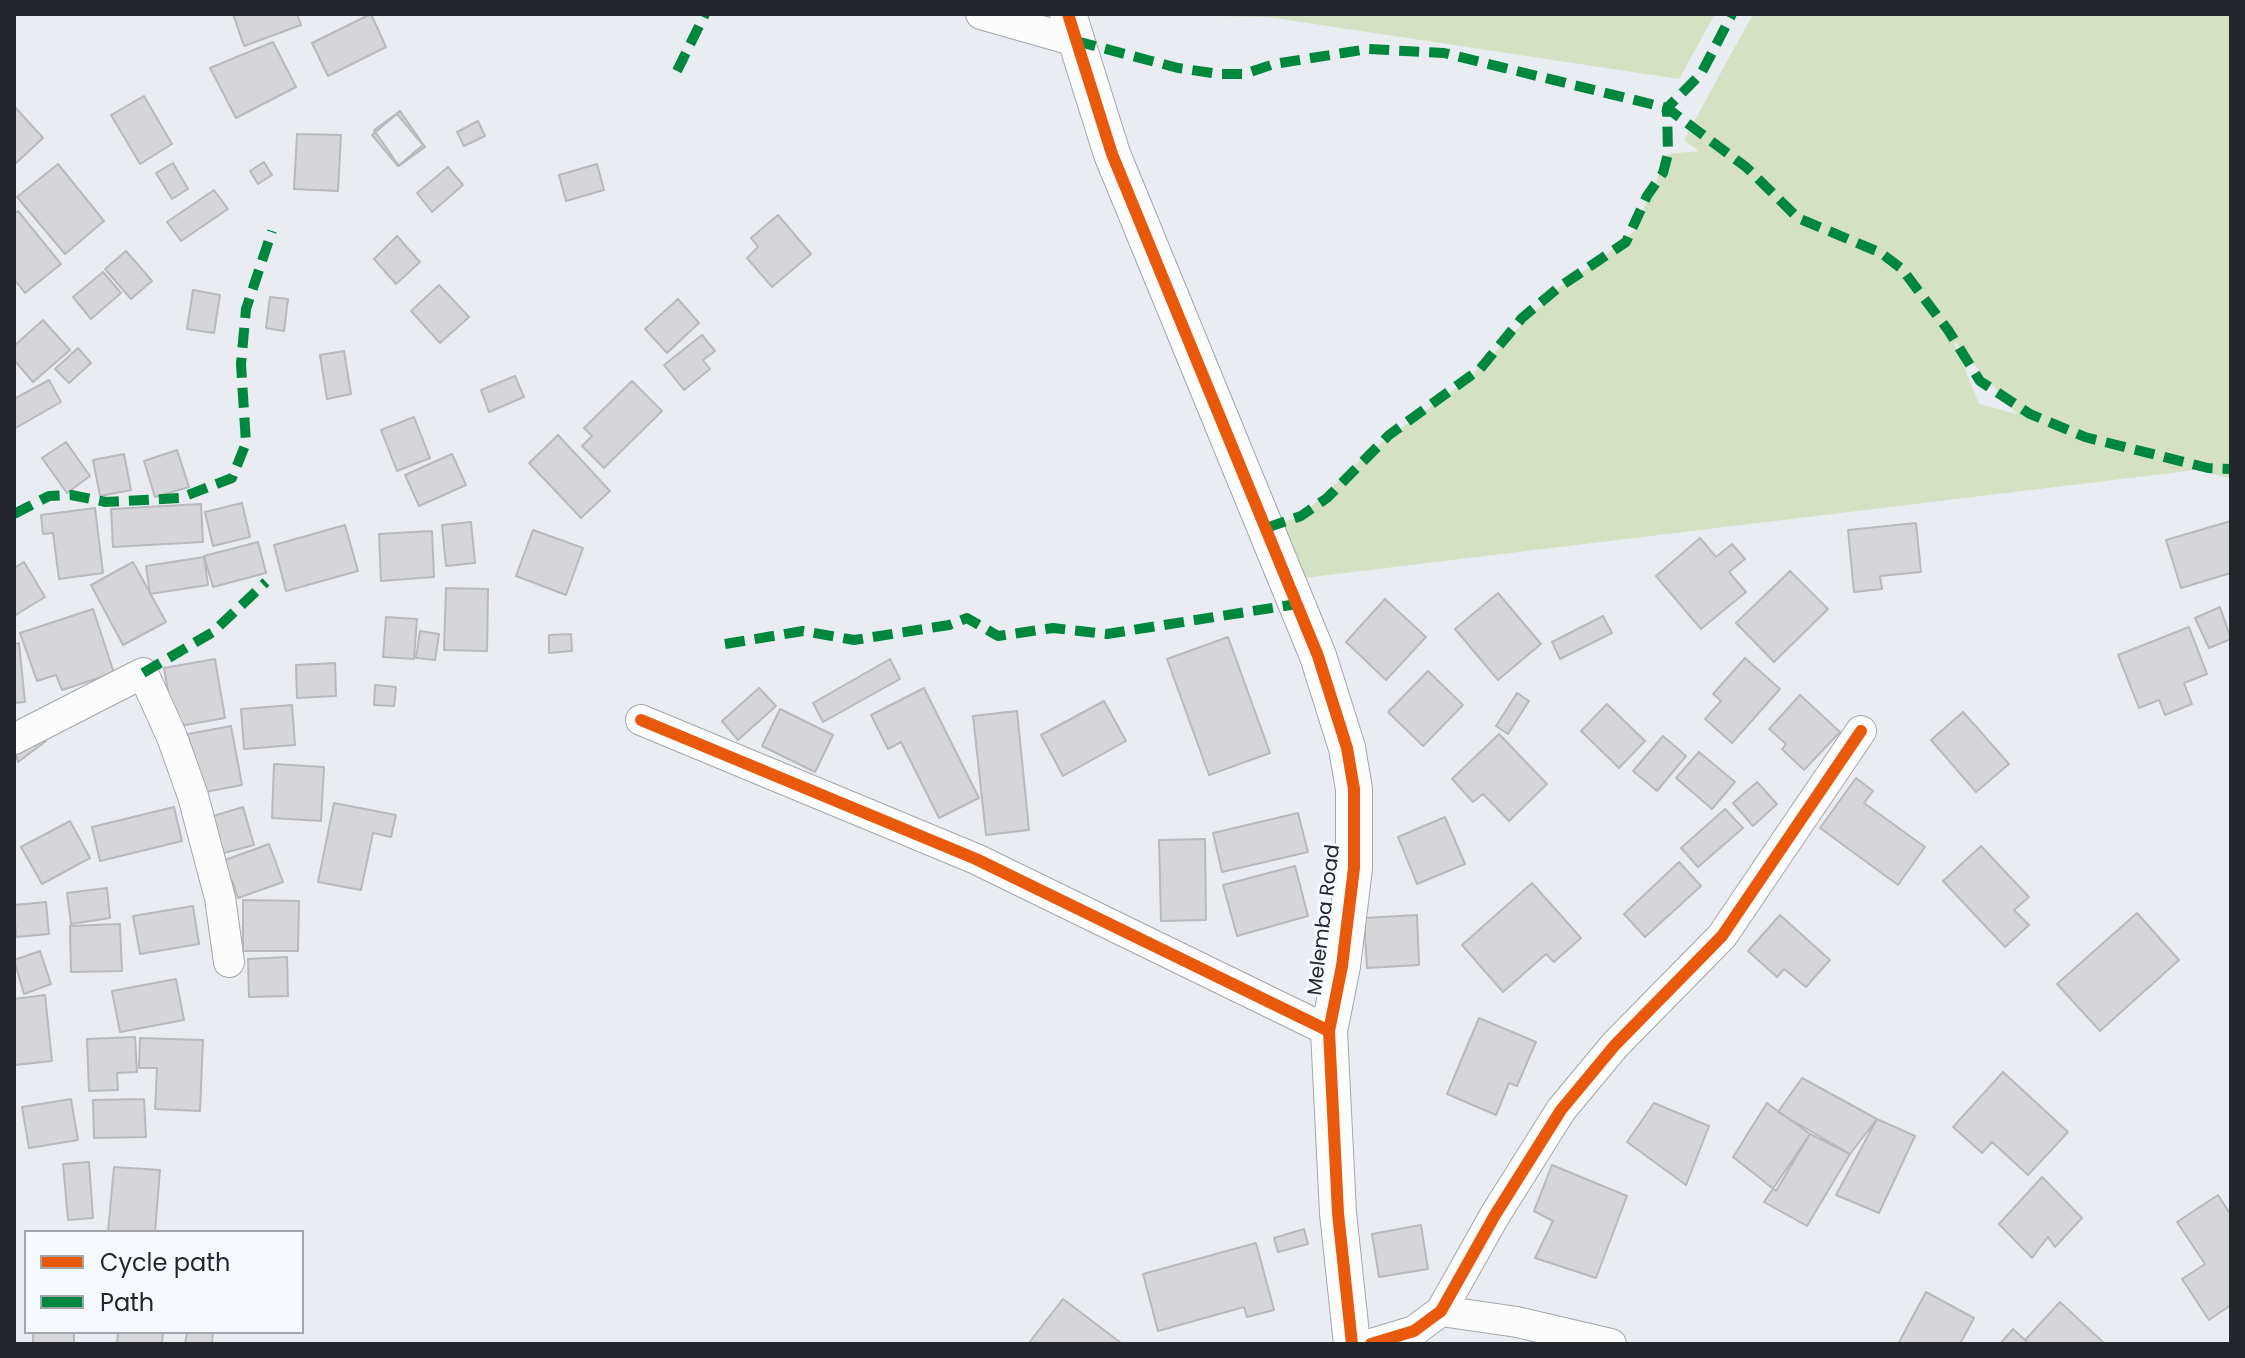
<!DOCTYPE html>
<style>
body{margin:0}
#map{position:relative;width:2245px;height:1358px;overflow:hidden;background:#e9edf2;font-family:Poppins,sans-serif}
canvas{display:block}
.frame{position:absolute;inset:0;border:16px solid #23262a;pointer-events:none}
.legend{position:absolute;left:24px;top:1230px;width:280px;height:104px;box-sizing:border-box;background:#f5f9ff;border:2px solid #a1a5aa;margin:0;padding:10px 14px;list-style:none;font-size:24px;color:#23262a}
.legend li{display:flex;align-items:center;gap:16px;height:40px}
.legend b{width:40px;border:2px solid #a1a5aa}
</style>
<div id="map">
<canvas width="2245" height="1358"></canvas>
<div class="frame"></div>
<ul class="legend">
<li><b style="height:10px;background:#e8590c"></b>Cycle path</li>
<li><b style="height:10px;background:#00873e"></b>Path</li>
</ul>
</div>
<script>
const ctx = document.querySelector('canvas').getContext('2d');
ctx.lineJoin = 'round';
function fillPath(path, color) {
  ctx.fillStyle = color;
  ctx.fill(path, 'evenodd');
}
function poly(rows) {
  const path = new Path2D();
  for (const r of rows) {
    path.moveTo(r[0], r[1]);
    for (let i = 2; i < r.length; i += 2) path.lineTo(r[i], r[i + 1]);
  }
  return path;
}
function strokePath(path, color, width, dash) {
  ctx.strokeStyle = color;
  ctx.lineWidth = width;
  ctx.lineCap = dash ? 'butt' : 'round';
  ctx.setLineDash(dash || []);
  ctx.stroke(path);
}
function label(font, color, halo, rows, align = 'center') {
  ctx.font = font + ' Poppins,sans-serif';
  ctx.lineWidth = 6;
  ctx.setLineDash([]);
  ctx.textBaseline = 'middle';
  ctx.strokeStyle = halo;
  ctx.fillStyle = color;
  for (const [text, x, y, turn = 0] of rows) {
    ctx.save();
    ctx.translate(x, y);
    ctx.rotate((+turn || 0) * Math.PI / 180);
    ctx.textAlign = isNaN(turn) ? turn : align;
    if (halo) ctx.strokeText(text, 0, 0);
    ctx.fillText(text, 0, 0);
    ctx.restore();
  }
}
fillPath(poly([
 [1111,14,1715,14,1679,79,1268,17],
 [1753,14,2231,14,2231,478,2196,470,1287,580,1266,528,1301,516,1369,452,1468,379,1558,288,1599,261,1634,231,1668,154,1699,151,1684,140],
 [1954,342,1955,342,2017,414,1979,404]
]), '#d4e1c2');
const building = poly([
 [233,14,297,14,301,25,244,46,233,14],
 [371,14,386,47,328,76,312,43,371,14],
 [273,42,296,87,236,118,210,68,273,42],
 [144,96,172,144,140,164,111,115,144,96],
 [14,106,43,138,15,164,14,163,14,106],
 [400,111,425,147,399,166,374,130,400,111],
 [397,114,423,145,398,166,372,135,397,114],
 [478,121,485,136,464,146,457,132,478,121],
 [297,134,341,135,338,191,294,189,297,134],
 [264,162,272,175,258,184,250,171,264,162],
 [173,163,188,189,172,199,156,173,173,163],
 [58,164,104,221,65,254,17,197,58,164],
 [597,164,604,190,566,201,559,175,597,164],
 [448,167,463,185,432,212,417,193,448,167],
 [214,190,228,209,181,241,167,222,214,190],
 [18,211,61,264,25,293,14,279,14,214,18,211],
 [778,215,811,254,772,287,747,258,758,247,751,238,778,215],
 [397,236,420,262,396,284,374,259,397,236],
 [126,251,152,281,131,299,105,269,126,251],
 [103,272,121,293,91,319,73,297,103,272],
 [439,285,469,317,440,343,411,311,439,285],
 [193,290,220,295,214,333,187,329,193,290],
 [270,297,288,299,284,331,266,328,270,297],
 [678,299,699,323,667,353,645,329,678,299],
 [43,320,70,350,33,382,14,360,14,346,43,320],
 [702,335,715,351,703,360,710,369,684,390,664,365,702,335],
 [78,348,91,363,69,383,55,369,78,348],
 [344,351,351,394,327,399,320,355,344,351],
 [515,376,524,397,489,412,481,390,515,376],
 [49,380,61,402,14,429,14,399,49,380],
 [632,381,662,411,604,468,582,446,592,436,584,428,632,381],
 [414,417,430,458,397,471,381,430,414,417],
 [558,435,610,491,581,518,529,463,558,435],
 [66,442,90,476,67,493,42,458,66,442],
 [177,450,189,487,155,497,144,461,177,450],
 [124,454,131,490,100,496,93,460,124,454],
 [452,454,466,485,419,506,405,475,452,454],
 [242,503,250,537,213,546,205,512,242,503],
 [201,504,203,542,113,547,111,509,201,504],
 [95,508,103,573,59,579,53,533,43,534,41,515,95,508],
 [2231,521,2231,573,2181,588,2166,540,2231,521],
 [471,522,475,563,446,566,442,525,471,522],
 [1916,523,1921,572,1880,576,1882,589,1854,592,1848,530,1916,523],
 [345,525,358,571,286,591,274,545,345,525],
 [533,530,583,548,566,595,516,576,533,530],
 [432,531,434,577,381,581,379,534,432,531],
 [1700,538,1716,557,1732,544,1745,559,1729,572,1746,592,1701,629,1656,576,1700,538],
 [258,542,266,573,213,587,204,556,258,542],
 [204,557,208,585,150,594,146,566,204,557],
 [24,562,45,597,14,616,14,568,24,562],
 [133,562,166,622,123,645,91,585,133,562],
 [1790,571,1828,609,1774,662,1736,623,1790,571],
 [446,588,488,589,487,651,444,650,446,588],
 [1498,593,1541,644,1498,680,1455,629,1498,593],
 [1385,599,1426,637,1386,680,1346,642,1385,599],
 [2220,607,2231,639,2209,648,2195,618,2220,607],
 [93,609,114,673,62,690,56,675,37,681,20,633,93,609],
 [1603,616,1612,633,1560,659,1552,642,1603,616],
 [386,617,417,619,414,659,383,657,386,617],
 [2189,627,2207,674,2184,683,2192,704,2165,715,2159,700,2139,708,2118,655,2189,627],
 [420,631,439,634,435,660,416,658,420,631],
 [571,634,572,651,549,653,549,635,571,634],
 [1228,637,1270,753,1209,775,1167,659,1228,637],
 [19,643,25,702,14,703,14,644,19,643],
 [1745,658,1780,689,1732,743,1705,719,1721,701,1713,694,1745,658],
 [215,659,225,718,174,727,164,668,215,659],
 [890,659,900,679,823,722,813,703,890,659],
 [335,663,336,696,297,698,296,665,335,663],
 [1428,671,1463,705,1423,746,1388,712,1428,671],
 [375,685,396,687,394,706,374,705,375,685],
 [759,688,776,706,738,740,722,721,759,688],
 [924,688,979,798,939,818,901,742,888,749,871,715,924,688],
 [1517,693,1529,701,1508,734,1496,726,1517,693],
 [1800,695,1840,732,1804,770,1782,749,1786,744,1769,729,1800,695],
 [1104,701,1126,741,1063,776,1041,735,1104,701],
 [1607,704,1645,741,1619,768,1581,731,1607,704],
 [292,705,295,745,244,749,241,709,292,705],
 [780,709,833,735,815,772,762,746,780,709],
 [1017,711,1029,830,986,835,973,716,1017,711],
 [1963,712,2009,764,1976,792,1931,740,1963,712],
 [231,726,242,785,200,793,188,734,231,726],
 [37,729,46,741,18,762,14,746,37,729],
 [1499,734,1547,784,1509,821,1483,794,1473,802,1452,779,1499,734],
 [1663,736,1686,756,1657,791,1633,771,1663,736],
 [1699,752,1735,782,1712,809,1676,778,1699,752],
 [274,764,324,767,321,821,272,818,274,764],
 [1856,778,1873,791,1864,803,1925,847,1898,885,1820,828,1856,778],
 [1757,782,1777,804,1753,826,1733,803,1757,782],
 [334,803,396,815,391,837,373,833,361,890,318,882,334,803],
 [174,807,182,841,100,861,92,827,174,807],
 [243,807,254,845,220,854,210,817,243,807],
 [1725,809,1743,828,1698,867,1681,848,1725,809],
 [1298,813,1308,852,1222,872,1213,833,1298,813],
 [1445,817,1465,864,1417,884,1398,837,1445,817],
 [70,821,90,858,42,884,21,847,70,821],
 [1205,839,1206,920,1161,921,1159,840,1205,839],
 [269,844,283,882,238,898,232,880,221,884,214,864,269,844],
 [1981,846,2029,897,2014,910,2029,925,2005,947,1943,881,1981,846],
 [1679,862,1701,886,1645,937,1624,914,1679,862],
 [1295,866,1308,916,1237,936,1223,885,1295,866],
 [1532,883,1581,938,1554,962,1546,954,1503,992,1462,945,1532,883],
 [107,888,110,918,71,924,67,893,107,888],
 [243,900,299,901,298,951,243,951,243,900],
 [46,902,49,934,16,937,14,905,46,902],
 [193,906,199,944,140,954,133,916,193,906],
 [2137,913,2179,960,2100,1031,2057,984,2137,913],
 [1417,915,1419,965,1367,968,1364,918,1417,915],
 [1780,915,1830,960,1806,987,1784,969,1777,977,1748,951,1780,915],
 [120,924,122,971,71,972,70,926,120,924],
 [40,951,51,984,24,994,14,960,40,951],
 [287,957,288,996,249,997,248,959,287,957],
 [176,979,184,1020,120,1032,112,991,176,979],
 [45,995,52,1061,15,1065,14,999,45,995],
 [1479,1018,1536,1042,1517,1086,1509,1083,1496,1115,1447,1094,1479,1018],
 [135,1037,137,1072,117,1073,118,1090,89,1091,87,1039,135,1037],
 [140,1038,203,1040,200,1111,155,1109,157,1068,139,1068,140,1038],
 [2003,1072,2068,1132,2028,1175,1992,1142,1982,1153,1953,1127,2003,1072],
 [1802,1078,1877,1119,1850,1154,1778,1112,1802,1078],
 [71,1099,78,1140,29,1148,22,1107,71,1099],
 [144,1099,146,1137,94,1138,93,1100,144,1099],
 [1654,1103,1709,1126,1686,1185,1627,1142,1654,1103],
 [1767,1103,1810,1134,1776,1191,1733,1157,1767,1103],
 [1877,1119,1915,1136,1879,1213,1836,1195,1877,1119],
 [1810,1134,1850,1154,1807,1226,1764,1202,1810,1134],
 [89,1162,93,1218,68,1220,63,1164,89,1162],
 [1552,1165,1627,1196,1596,1278,1535,1258,1553,1221,1534,1211,1552,1165],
 [114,1167,160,1170,155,1232,108,1232,114,1167],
 [2042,1177,2082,1218,2055,1247,2048,1237,2032,1258,1999,1224,2042,1177],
 [2218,1195,2231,1215,2231,1305,2209,1320,2182,1279,2205,1264,2177,1222,2218,1195],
 [1421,1225,1428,1269,1379,1277,1372,1234,1421,1225],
 [1304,1229,1308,1244,1278,1252,1274,1238,1304,1229],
 [1256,1243,1274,1310,1247,1317,1244,1307,1158,1331,1143,1274,1256,1243],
 [1926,1292,1974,1318,1960,1344,1898,1344,1926,1292],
 [1063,1299,1121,1343,1120,1344,1028,1344,1063,1299],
 [2060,1302,2105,1344,2029,1344,2025,1340,2060,1302],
 [2013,1329,2025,1340,2029,1344,2000,1344,2013,1329],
 [33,1332,74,1332,74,1344,33,1344,33,1332],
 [118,1332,163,1332,162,1344,117,1344,118,1332],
 [187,1332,213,1332,212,1344,185,1344,187,1332]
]);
fillPath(building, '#d6d6d9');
strokePath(building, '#b9b8bc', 2);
const minor = poly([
 [981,14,1076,41],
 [641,720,976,859,1329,1031],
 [14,739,143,673,172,737,193,796,220,898,229,962],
 [1441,1311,1517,1322,1611,1344],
 [1371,1344,1414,1331,1441,1311,1495,1215,1561,1110,1615,1045,1722,936,1861,731]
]);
const tertiary = poly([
 [1068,14,1112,154,1318,656,1347,748,1354,789,1354,868,1342,966,1329,1031,1338,1213,1352,1344]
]);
strokePath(minor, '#a3a6a9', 32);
strokePath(tertiary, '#a3a6a9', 38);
strokePath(minor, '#fcfcfd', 30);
strokePath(tertiary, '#fcfcfd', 36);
strokePath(poly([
 [1076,41,1178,68,1219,74,1244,74,1274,64,1368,49,1444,53,1667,108,1746,167,1798,218,1881,253,1902,269,1948,330,1980,381,2030,414,2085,437,2208,468,2231,469],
 [677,71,705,14],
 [14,514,49,496,71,495,106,502,180,498,232,478,246,443,241,364,246,309,272,231],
 [1266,528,1301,516,1327,498,1389,435,1480,369,1522,318,1558,288,1626,242,1647,196,1663,173,1668,154,1667,108,1701,74,1732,14],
 [725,644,803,631,854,640,949,625,967,618,998,636,1053,628,1107,634,1297,604],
 [143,673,213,632,266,582]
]), '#00873e', 10, [20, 10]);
strokePath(poly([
 [1068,14,1112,154,1318,656,1347,748,1354,789,1354,868,1342,966,1329,1031,1338,1213,1352,1344],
 [641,720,976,859,1329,1031],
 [1371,1344,1414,1331,1441,1311,1495,1215,1561,1110,1615,1045,1722,936,1861,731]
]), '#e8590c', 12);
label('20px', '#23262a', '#f5f9ff', [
 ["Melemba Road",1325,920,-83]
]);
</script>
